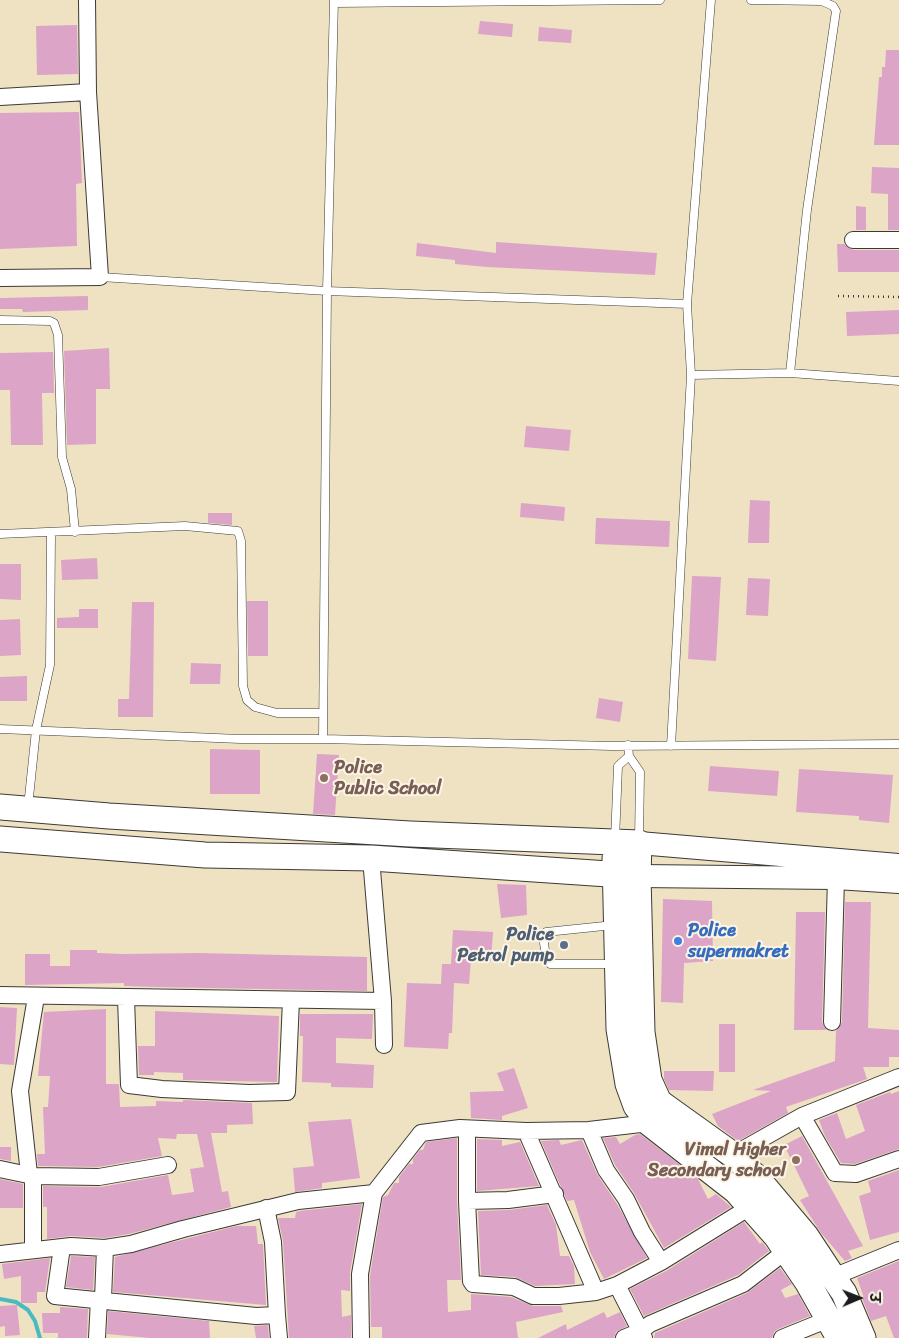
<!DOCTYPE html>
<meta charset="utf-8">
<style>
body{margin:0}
#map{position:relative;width:899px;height:1338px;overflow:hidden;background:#eee2c2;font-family:Sriracha,"Playpen Sans Deva",sans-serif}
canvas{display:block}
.north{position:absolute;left:834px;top:1273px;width:50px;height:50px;-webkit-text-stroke:4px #fcf5e5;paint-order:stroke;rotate:89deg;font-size:14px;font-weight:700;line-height:20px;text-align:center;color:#1c1c1c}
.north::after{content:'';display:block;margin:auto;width:18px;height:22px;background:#1c1c1c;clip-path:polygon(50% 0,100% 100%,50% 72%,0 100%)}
</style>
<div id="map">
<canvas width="899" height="1338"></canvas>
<div class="north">उ</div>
</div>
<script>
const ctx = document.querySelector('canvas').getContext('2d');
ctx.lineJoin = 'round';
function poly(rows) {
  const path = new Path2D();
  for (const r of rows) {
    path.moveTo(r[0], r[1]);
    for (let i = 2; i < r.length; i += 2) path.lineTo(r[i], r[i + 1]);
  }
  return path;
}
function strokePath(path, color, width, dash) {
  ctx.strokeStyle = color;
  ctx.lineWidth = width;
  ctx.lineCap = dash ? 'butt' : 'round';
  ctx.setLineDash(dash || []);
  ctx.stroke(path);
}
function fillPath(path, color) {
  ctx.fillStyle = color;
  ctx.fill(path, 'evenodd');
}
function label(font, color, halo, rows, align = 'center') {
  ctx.font = font + ' Sriracha,sans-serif';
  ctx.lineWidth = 4;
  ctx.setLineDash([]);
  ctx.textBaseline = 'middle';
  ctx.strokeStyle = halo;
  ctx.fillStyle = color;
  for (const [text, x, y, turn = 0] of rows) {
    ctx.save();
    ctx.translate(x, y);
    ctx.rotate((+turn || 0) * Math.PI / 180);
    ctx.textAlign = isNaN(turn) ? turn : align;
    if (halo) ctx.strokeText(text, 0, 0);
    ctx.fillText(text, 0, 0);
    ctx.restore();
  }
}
strokePath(poly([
 [0,1299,16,1302,28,1310,35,1321,40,1338]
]), '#4ab9c0', 4);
fillPath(poly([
 [480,21,513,24,512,37,478,34],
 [77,25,78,74,37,75,36,26],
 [539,27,572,30,571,43,538,41],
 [886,50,899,50,899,145,874,145,879,77,882,77,882,67,885,67],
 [79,112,82,183,76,184,77,246,0,249,0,113],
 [872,167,899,168,899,230,888,230,888,194,871,193],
 [856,206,866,207,866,230,856,230],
 [496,242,657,253,655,275,487,267,455,264,455,260,416,256,417,243,496,253],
 [837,244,844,244,853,250,899,250,899,272,838,272],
 [88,296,88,310,23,312,22,309,0,309,0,298],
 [899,310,899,334,847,336,846,312],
 [109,348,110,389,96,389,96,444,67,445,64,351],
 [53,352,54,393,42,393,43,445,11,445,10,390,0,390,0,353],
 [526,426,571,430,569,451,524,447],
 [750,500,770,501,769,543,748,543],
 [521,503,565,507,564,521,520,517],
 [208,513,232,513,232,525,208,523],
 [596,518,670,521,669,547,595,544],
 [97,558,98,579,62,580,61,560],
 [0,564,21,564,21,600,0,599],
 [692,576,721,577,716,661,688,659],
 [748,578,770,579,768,616,746,615],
 [247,601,268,601,268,656,248,656],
 [132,602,154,602,153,717,118,717,118,699,129,699],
 [79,609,98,609,98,628,57,628,57,618,79,617],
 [20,619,21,655,0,656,0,620],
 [191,663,221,664,220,684,190,684],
 [27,676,27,701,0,701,0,677],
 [599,698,623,702,620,722,596,718],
 [210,749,260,750,260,794,210,794],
 [317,754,339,755,335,815,313,814],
 [710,766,779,771,777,796,708,791],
 [799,769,893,775,889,823,859,820,859,816,796,812],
 [497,884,526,885,527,915,501,918],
 [663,899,712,901,713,961,684,963,683,1003,661,1002],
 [845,902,871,902,868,1028,899,1030,899,1057,889,1057,889,1067,863,1067,867,1079,786,1107,788,1113,738,1141,718,1126,712,1114,771,1091,753,1090,835,1061,836,1031,842,1022],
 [796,912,825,912,822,1022,826,1030,794,1030],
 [453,930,493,932,491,961,471,960,469,984,454,983,452,1033,449,1033,448,1049,404,1047,407,983,441,984,442,964,451,964],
 [70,950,97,950,97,953,123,954,200,953,367,957,367,991,156,987,124,986,124,983,25,985,25,954,50,954,50,966,70,966],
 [0,1007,17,1008,14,1065,0,1064],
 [106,1009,106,1084,119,1084,120,1107,156,1106,156,1101,183,1102,183,1100,252,1103,253,1124,227,1125,227,1133,211,1133,222,1192,228,1191,231,1207,129,1234,105,1238,71,1236,47,1239,47,1207,43,1207,43,1186,101,1187,168,1175,172,1195,194,1192,190,1169,204,1167,197,1134,177,1134,176,1139,158,1138,162,1156,98,1167,38,1166,37,1154,45,1154,43,1107,48,1107,50,1076,38,1076,44,1012],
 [155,1011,279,1016,277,1082,183,1080,183,1073,154,1072,154,1075,139,1075,138,1046,155,1046],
 [300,1014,373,1014,372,1039,336,1038,336,1063,374,1065,373,1088,331,1087,331,1083,302,1082,303,1036,300,1036],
 [719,1024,735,1024,735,1072,719,1072],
 [514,1068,528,1108,502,1116,502,1120,471,1118,470,1092,504,1091,497,1073],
 [664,1071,714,1071,713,1091,669,1090,664,1079],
 [899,1091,899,1149,855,1164,841,1163,825,1136,819,1120,837,1113,846,1139,865,1131,856,1105,890,1092,891,1094],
 [351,1119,360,1178,322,1183,322,1188,295,1192,293,1168,314,1166,308,1122],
 [640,1134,698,1179,708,1199,716,1194,731,1207,664,1248,634,1193,615,1165,603,1138,616,1137,620,1144,635,1135],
 [802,1136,863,1246,848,1251,852,1258,845,1261,821,1233,800,1200,809,1196,784,1145],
 [457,1138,457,1201,461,1280,447,1280,448,1312,471,1310,471,1294,511,1297,533,1306,561,1306,563,1312,516,1322,518,1338,382,1338,382,1327,371,1327,370,1275,383,1197,388,1195,394,1183,399,1183,399,1177,409,1164,413,1164,413,1159,420,1150,423,1150,426,1142],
 [477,1139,502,1140,502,1146,520,1142,539,1186,477,1191],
 [559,1140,561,1145,582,1140,597,1174,617,1204,647,1258,604,1279,590,1252,574,1200,567,1201,541,1141],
 [0,1147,11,1147,11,1161,0,1159],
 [899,1170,899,1232,870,1240,859,1196,871,1192,868,1181],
 [0,1179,23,1184,23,1208,0,1208],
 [362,1204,350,1272,350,1291,341,1290,342,1317,351,1315,351,1338,289,1338,283,1241,278,1218,295,1218,296,1212,300,1211],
 [547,1205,556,1225,560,1256,569,1256,574,1266,575,1284,535,1286,515,1277,481,1275,478,1211,509,1210],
 [744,1222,760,1244,762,1242,769,1251,738,1275,644,1316,630,1289,666,1271],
 [236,1226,256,1226,258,1244,263,1244,266,1305,113,1292,115,1257],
 [71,1256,95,1257,93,1290,66,1287],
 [50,1258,45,1292,37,1292,37,1303,21,1303,21,1276,4,1279,2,1264],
 [899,1261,899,1338,894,1338,886,1316,871,1321,862,1298,864,1298,857,1278],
 [780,1268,792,1284,781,1290,785,1298,798,1294,810,1316,778,1329,774,1332,772,1338,654,1338,655,1333,747,1293],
 [17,1305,20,1335,5,1336,5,1326,0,1327,0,1306],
 [60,1307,88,1309,87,1338,58,1338,58,1333,43,1333,42,1313,60,1313],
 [108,1311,209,1321,210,1338,150,1338,107,1334],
 [604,1312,607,1318,620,1312,627,1326,616,1332,614,1338,538,1338,566,1324,567,1330],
 [268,1325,269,1338,256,1338,254,1326]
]), '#dca4c7');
const lane = poly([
 [751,0,822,1,833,6,836,11,807,210,790,373],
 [334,3,660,0],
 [100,277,327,291,687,304],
 [0,320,50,321,54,323,58,335,62,457,71,489,75,532],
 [691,375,790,373,899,381],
 [0,534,185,526,238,531,241,541,243,686,247,700,255,707,277,713,323,713],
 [0,729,240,739,323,739,612,746,899,744],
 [323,739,327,291,334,0],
 [628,745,629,756,640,772,639,841],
 [671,746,691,375,687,304,711,0],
 [28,807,36,730,50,665,51,534],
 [615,840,618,766,629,756],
 [614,925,546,932,543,936,546,957,550,964,615,964]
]);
const street = poly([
 [0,97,88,92],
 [853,240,899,240],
 [0,278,100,277,88,92,87,0],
 [371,858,383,1001,384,1045],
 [0,995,383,1001],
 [126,998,129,1085,162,1089,249,1093,287,1092,291,1000],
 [832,1022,836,878],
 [802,1116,835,1173,856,1174,899,1159],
 [467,1129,467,1201,471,1281,473,1284,514,1287,533,1296,559,1296,596,1292,617,1285,661,1262,750,1207],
 [589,1130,606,1170,626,1199,642,1232,661,1262],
 [526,1131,596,1292],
 [733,1155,802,1116,899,1077],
 [0,1169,33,1176,99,1177,168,1165],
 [29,1174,20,1091,36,997],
 [33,1176,33,1249],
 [467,1201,508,1200,555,1194],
 [62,1247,55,1296,256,1316,277,1315,273,1242,266,1208],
 [0,1254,71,1246,105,1248,131,1244,183,1229,298,1201,374,1193,421,1133,460,1128,526,1131,589,1130,649,1123],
 [833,1277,899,1250],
 [617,1285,644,1338],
 [103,1299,105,1248],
 [277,1315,279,1338],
 [97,1338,99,1299],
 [361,1338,360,1274,374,1193],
 [624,1338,641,1331,650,1324,743,1284,786,1251],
 [782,1338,829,1319]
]);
const secondary = poly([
 [639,843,899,865],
 [638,876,836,878,899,882]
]);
const primary = poly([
 [0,807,109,816,410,834,639,843,638,876,642,1032,649,1080,659,1102,733,1155,758,1179,806,1236,833,1277,844,1293,863,1338],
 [0,839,205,855,371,858,638,876],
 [615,858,619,1029,628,1084,636,1106,649,1123,736,1191,776,1236,808,1283,839,1338]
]);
strokePath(lane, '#3c3a35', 9);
strokePath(street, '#3c3a35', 18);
strokePath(secondary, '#3c3a35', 24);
strokePath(primary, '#3c3a35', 27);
strokePath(poly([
 [838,296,899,297]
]), '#3c3a35', 2.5, [1, 4]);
strokePath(lane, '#fff', 8);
strokePath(street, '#fff', 16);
strokePath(secondary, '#fff', 22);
strokePath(primary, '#fff', 25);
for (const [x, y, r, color] of [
 [324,778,5,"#8d6e63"],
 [678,941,5,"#3f7fe0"],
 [564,945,5,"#5c6f8a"],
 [796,1160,5,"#8d6e63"]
]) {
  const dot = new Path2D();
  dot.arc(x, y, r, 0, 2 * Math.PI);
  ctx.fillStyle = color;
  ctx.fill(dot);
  strokePath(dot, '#fcf5e5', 2);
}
label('bold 18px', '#785e54', '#fcf5e5', [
 ["Police",334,768],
 ["Public School",334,789],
 ["Vimal Higher",786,1150,"right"],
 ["Secondary school",786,1171,"right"]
], 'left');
label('bold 18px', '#366cbe', '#fcf5e5', [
 ["Police",688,931],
 ["supermakret",688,952]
], 'left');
label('bold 18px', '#4e5e75', '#fcf5e5', [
 ["Police",554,935],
 ["Petrol pump",554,956]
], 'right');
</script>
